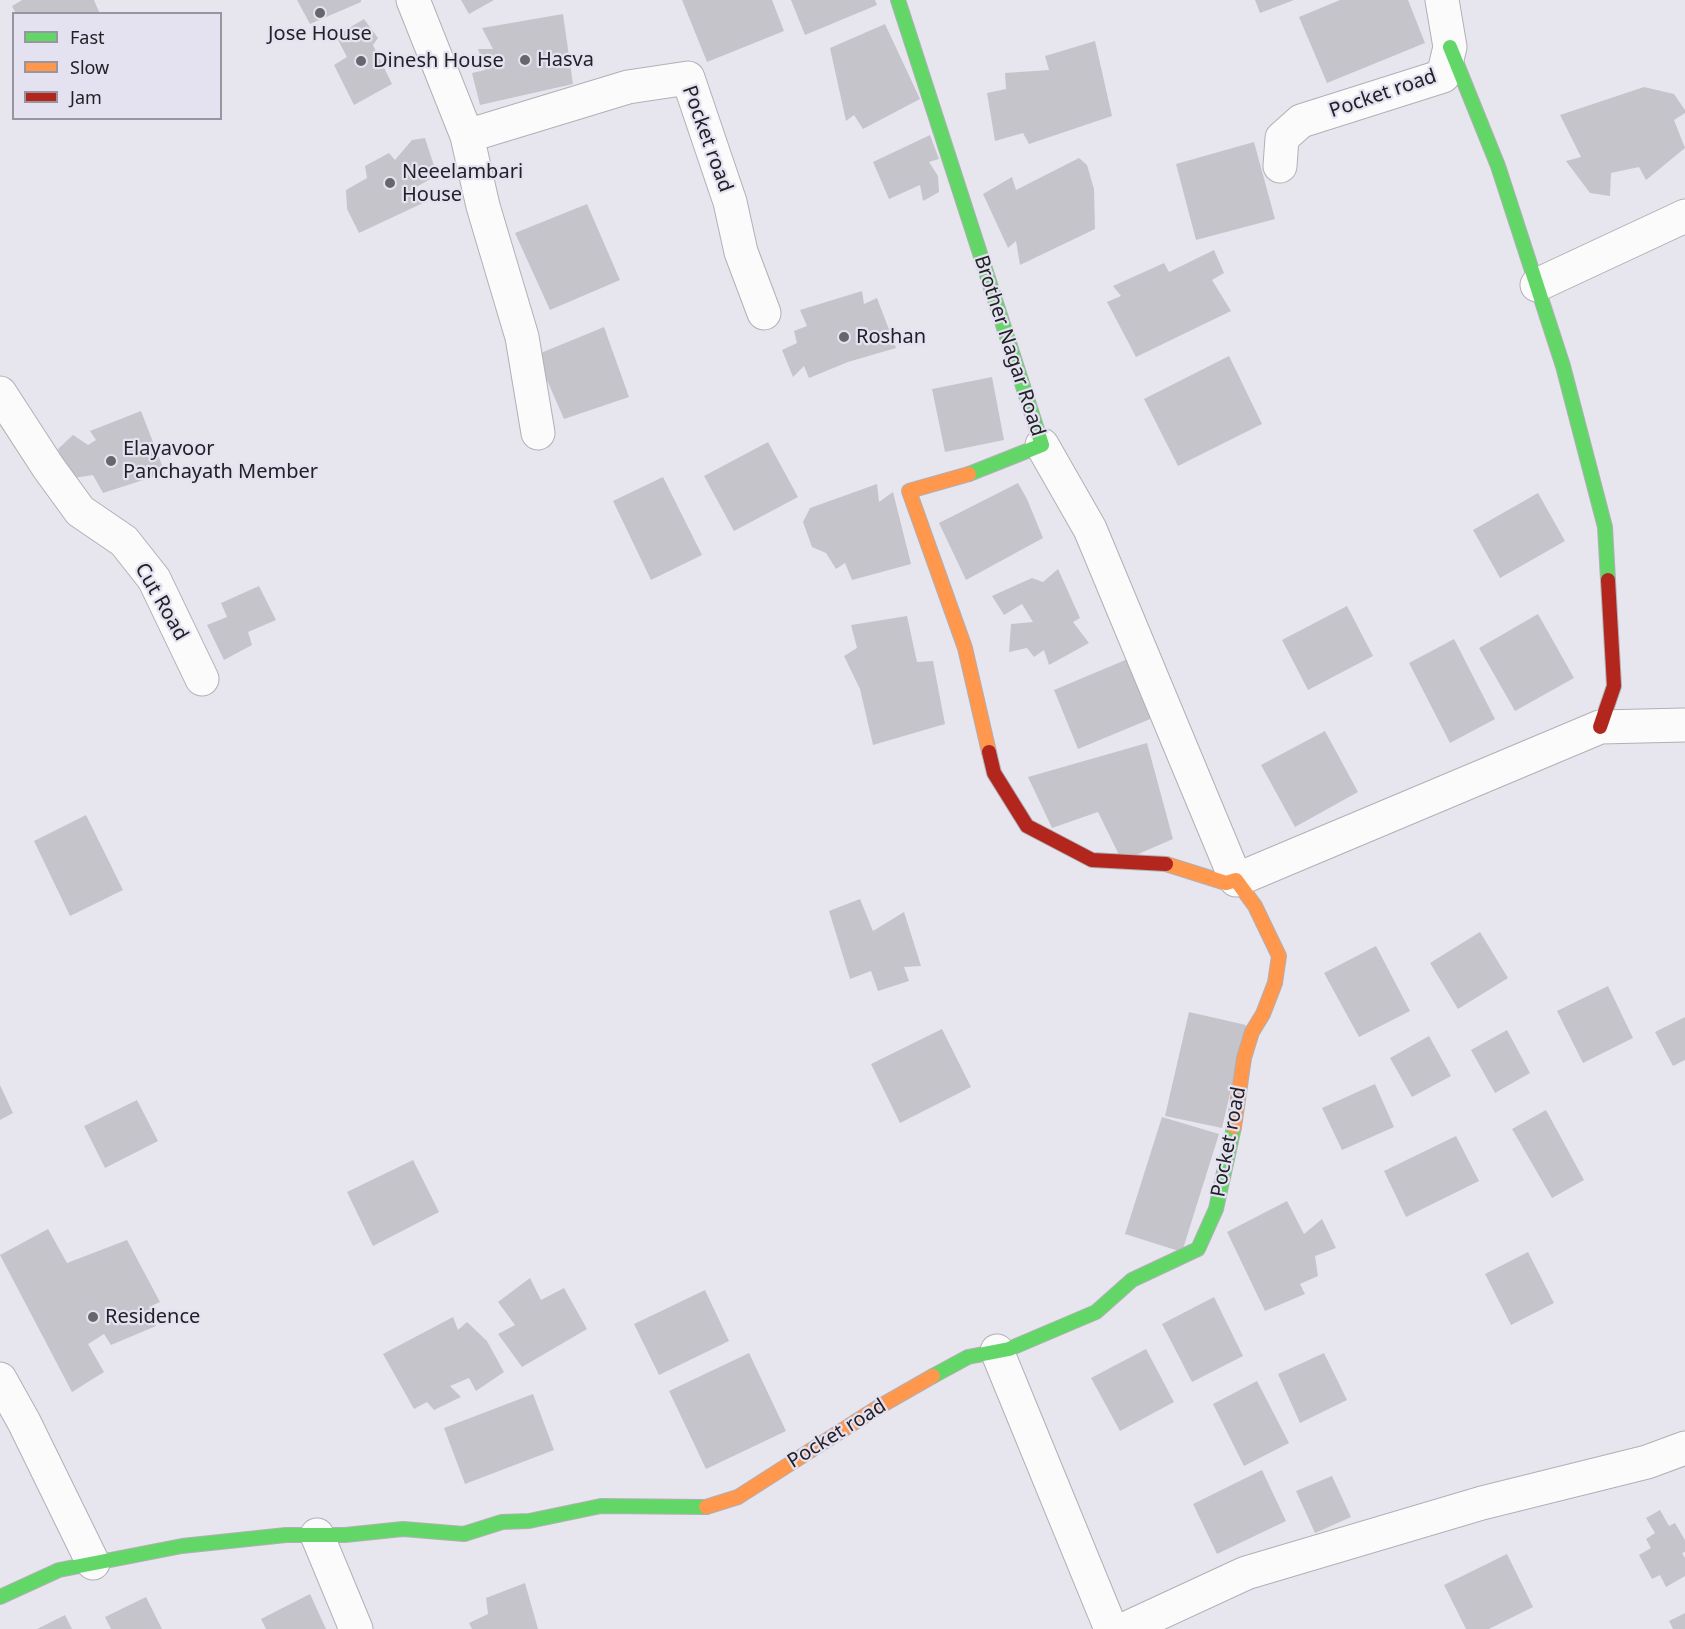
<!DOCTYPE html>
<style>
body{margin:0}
#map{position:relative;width:1685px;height:1629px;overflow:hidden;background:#e7e6ee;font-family:"Noto Sans",sans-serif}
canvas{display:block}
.legend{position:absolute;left:12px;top:12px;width:210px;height:108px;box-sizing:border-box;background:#e4e2f1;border:2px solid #9695a0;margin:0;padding:8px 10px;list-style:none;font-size:18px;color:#212126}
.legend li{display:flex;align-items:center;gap:12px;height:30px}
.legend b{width:30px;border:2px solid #9695a0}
</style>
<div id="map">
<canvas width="1685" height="1629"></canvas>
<ul class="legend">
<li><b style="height:8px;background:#63d668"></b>Fast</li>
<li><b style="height:8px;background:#ff974d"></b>Slow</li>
<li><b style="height:8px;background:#b3261e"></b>Jam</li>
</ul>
</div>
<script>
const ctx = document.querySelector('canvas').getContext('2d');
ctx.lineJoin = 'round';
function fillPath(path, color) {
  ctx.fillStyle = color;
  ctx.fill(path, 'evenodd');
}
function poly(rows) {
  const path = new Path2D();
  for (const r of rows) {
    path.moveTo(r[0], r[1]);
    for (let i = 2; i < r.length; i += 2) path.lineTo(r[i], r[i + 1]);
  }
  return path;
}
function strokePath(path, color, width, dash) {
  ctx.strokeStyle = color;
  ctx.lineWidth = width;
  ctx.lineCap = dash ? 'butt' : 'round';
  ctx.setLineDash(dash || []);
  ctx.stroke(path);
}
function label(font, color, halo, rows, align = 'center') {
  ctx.font = font + ' "Noto Sans",sans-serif';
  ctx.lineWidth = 4.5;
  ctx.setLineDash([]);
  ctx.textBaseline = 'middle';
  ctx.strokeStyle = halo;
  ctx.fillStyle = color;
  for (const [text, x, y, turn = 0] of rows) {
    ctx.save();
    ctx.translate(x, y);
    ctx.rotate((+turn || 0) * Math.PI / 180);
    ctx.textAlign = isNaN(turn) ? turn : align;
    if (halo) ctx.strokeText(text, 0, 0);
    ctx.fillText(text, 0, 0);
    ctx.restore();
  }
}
fillPath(poly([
 [22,0,94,0,100,14,16,14,12,6],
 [297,0,361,0,361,2,310,24],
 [461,0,494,0,469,14],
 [682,0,772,0,784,31,707,62],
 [791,0,875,0,877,5,805,35],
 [1255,0,1294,0,1260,13],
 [1340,0,1408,0,1425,43,1327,83,1299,17],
 [563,14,573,84,480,105,472,73,485,70,478,49,493,49,482,28],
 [364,19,378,38,373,45,392,84,354,105,334,65,347,57,336,36],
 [885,24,920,99,863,129,854,115,846,121,830,48],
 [1095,41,1112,116,1029,144,1023,133,995,141,987,93,1006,89,1005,73,1049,70,1045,56],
 [1644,87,1674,94,1685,110,1685,113,1674,120,1685,148,1646,180,1639,167,1611,173,1610,196,1590,193,1566,161,1581,157,1560,115],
 [930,135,939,159,929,162,938,176,939,192,923,201,920,185,889,199,873,162],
 [425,138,437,175,413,189,423,203,359,233,347,209,346,190,367,178,365,166,389,153,395,160,412,140],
 [1254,142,1275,219,1196,240,1176,164],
 [1079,158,1087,165,1094,189,1095,229,1020,265,1016,241,1008,248,983,194,1012,177,1016,190],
 [587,204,620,280,550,310,515,233],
 [1214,250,1224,273,1212,280,1231,311,1136,357,1107,302,1121,296,1113,286,1164,263,1169,272],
 [862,291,864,304,877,298,896,348,848,362,809,378,804,366,793,377,782,350,797,343,794,331,807,326,800,310],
 [604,327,629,397,564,419,536,355],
 [1229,356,1262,424,1178,466,1144,399],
 [992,377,1004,440,945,452,932,389],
 [141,411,165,473,103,493,93,475,67,479,58,449,73,435,88,445,96,440,90,431],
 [768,442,798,497,734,531,704,476],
 [663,477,702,555,651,580,613,501],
 [1018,483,1027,499,1043,538,966,580,939,523],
 [877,484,879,502,893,492,911,564,852,580,845,563,836,569,826,553,812,547,803,522,810,508],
 [1538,493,1565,541,1500,578,1473,530],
 [1058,569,1080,618,1073,622,1089,643,1049,665,1044,650,1034,657,1027,648,1009,652,1011,624,1033,622,1022,604,1004,615,992,596,1032,578,1043,582],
 [259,586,276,620,248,632,252,645,224,660,207,625,227,617,221,603],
 [1347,606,1373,656,1308,690,1282,640],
 [1538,614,1574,678,1515,711,1479,648],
 [907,616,917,662,933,661,945,724,873,745,860,689,844,656,857,648,851,625],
 [1454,639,1495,719,1450,743,1409,663],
 [1130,658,1155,717,1078,749,1054,690],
 [1325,731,1358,792,1295,827,1261,765],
 [1147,743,1173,839,1122,861,1098,812,1052,828,1028,777],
 [86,815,123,890,70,916,34,841],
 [860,899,873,931,904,912,921,966,904,967,909,981,878,991,871,971,850,979,829,911],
 [1480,932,1508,978,1458,1009,1430,963],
 [1376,946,1410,1011,1359,1037,1324,973],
 [1608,986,1633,1038,1583,1063,1557,1011],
 [1189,1012,1246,1025,1222,1128,1165,1116],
 [1685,1017,1685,1060,1673,1066,1655,1032],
 [942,1029,971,1087,900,1123,871,1064],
 [1507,1030,1530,1073,1495,1093,1471,1050],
 [1429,1036,1451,1076,1412,1097,1390,1058],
 [1375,1084,1394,1127,1342,1150,1322,1108],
 [0,1085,13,1113,0,1120],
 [137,1100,158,1141,105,1168,84,1126],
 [1546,1110,1584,1180,1552,1198,1512,1129],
 [1162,1117,1219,1134,1182,1252,1125,1234],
 [1456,1136,1479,1181,1406,1217,1384,1171],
 [413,1160,439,1212,373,1246,347,1192],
 [1287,1201,1304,1234,1322,1219,1336,1248,1315,1256,1318,1276,1300,1284,1305,1294,1265,1311,1227,1232],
 [48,1229,67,1263,127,1240,160,1302,149,1307,156,1326,111,1345,104,1334,88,1344,104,1372,72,1392,0,1255],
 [1528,1252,1554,1303,1511,1325,1485,1274],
 [530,1278,541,1300,564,1288,587,1329,522,1367,498,1334,515,1325,498,1302],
 [705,1290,729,1341,659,1375,634,1324],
 [1214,1297,1243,1356,1192,1382,1162,1324],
 [453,1317,458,1330,467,1322,487,1341,504,1372,476,1391,469,1378,450,1386,461,1397,434,1410,427,1402,414,1409,383,1354],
 [1146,1349,1174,1402,1120,1431,1091,1378],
 [749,1353,786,1431,706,1469,669,1391],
 [1324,1353,1347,1400,1300,1423,1278,1374],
 [1257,1381,1289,1443,1244,1466,1213,1404],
 [533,1394,554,1450,465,1484,444,1428],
 [1262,1470,1286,1521,1217,1554,1193,1504],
 [1332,1476,1351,1517,1315,1533,1296,1491],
 [1660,1510,1669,1526,1675,1523,1685,1540,1685,1552,1682,1553,1685,1558,1685,1576,1666,1587,1660,1575,1652,1579,1639,1555,1651,1548,1646,1539,1655,1533,1646,1518],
 [1507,1554,1533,1607,1489,1629,1466,1629,1444,1585],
 [525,1583,538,1629,472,1629,469,1623,488,1614,486,1598],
 [310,1594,326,1629,266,1629,261,1619],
 [146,1597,162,1629,111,1629,105,1617],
 [1685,1613,1685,1629,1673,1629,1669,1621],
 [65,1615,72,1629,37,1629]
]), '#c5c4cb');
const street = poly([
 [413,0,467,136,483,206,522,337,538,433],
 [467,136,628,87,688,78,730,202,741,252,764,313],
 [1280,166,1282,138,1301,121,1443,76,1450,47,1442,0],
 [1537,285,1685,216],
 [0,393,48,467,80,511,124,541,154,579,202,679],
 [1042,445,1090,529,1236,880,1600,727,1685,725],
 [997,1351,1111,1629],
 [0,1379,24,1422,93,1563],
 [317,1535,356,1629],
 [1125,1629,1246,1573,1482,1503,1647,1462,1685,1448]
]);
const fast = poly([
 [898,0,1042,445,969,474],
 [1450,47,1498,166,1563,366,1605,527,1608,580],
 [933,1376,968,1357,1009,1349,1096,1312,1132,1280,1198,1249,1216,1209,1234,1127],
 [0,1597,59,1570,182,1546,286,1535,345,1535,403,1529,464,1534,502,1522,529,1521,601,1506,706,1507]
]);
const slow = poly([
 [969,474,909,491,965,648,989,752],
 [1166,864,1226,883,1236,880,1255,906,1279,956,1275,983,1263,1014,1252,1032,1244,1058,1234,1127],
 [706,1507,738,1497,877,1408,933,1376]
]);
const jam = poly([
 [1600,727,1614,686,1608,580],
 [989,752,994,773,1027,826,1092,860,1166,864]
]);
strokePath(street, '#b1b0b6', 35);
strokePath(fast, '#b1b0b6', 16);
strokePath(slow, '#b1b0b6', 16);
strokePath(jam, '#b1b0b6', 16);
strokePath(street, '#fbfbfc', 33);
strokePath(fast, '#63d668', 14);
strokePath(slow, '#ff974d', 14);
strokePath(jam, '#b3261e', 14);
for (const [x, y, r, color] of [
 [320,13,6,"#66666c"],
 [525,60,6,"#66666c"],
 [361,61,6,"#66666c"],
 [390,183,6,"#66666c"],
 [844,337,6,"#66666c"],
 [111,461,6,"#66666c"],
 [93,1317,6,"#66666c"]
]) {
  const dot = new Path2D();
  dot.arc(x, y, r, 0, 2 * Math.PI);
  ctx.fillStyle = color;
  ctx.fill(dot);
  strokePath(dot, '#e4e2f1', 2);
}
label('20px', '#212126', '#e4e2f1', [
 ["Jose House",320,34,"center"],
 ["Hasva",537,60],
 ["Dinesh House",373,61],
 ["Neeelambari",402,172],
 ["House",402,195],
 ["Roshan",856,337],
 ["Elayavoor",123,449],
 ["Panchayath Member",123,472],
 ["Residence",105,1317]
], 'left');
label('20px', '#212126', '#e4e2f1', [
 ["Pocket road",1383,94,-19],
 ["Pocket road",707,139,70],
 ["Brother Nagar Road",1009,346,72],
 ["Cut Road",161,602,60],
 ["Pocket road",1229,1142,-79],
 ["Pocket road",837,1434,-32]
]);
</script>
